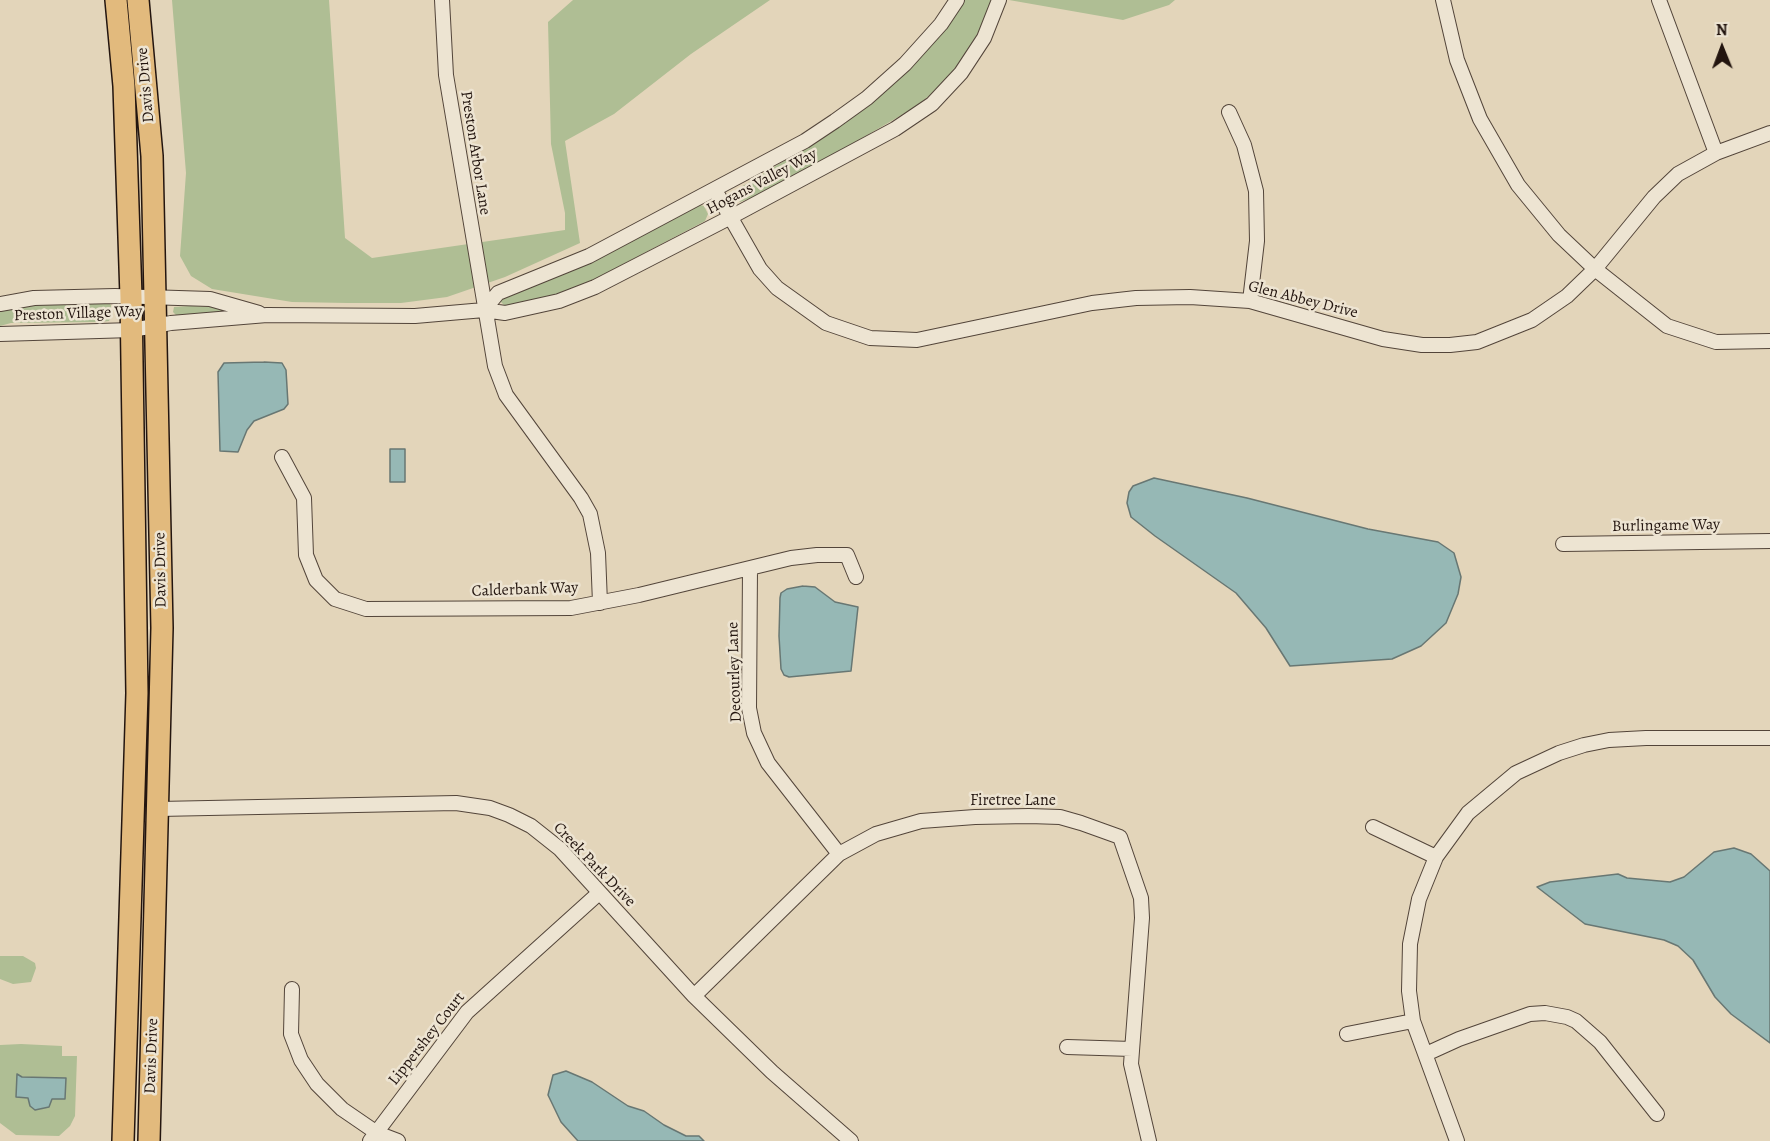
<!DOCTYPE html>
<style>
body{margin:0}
#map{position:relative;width:1770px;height:1141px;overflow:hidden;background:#e3d5ba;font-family:Alegreya,serif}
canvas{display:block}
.north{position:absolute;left:1692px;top:18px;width:60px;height:60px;-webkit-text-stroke:4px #ede4d2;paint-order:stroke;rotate:359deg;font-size:16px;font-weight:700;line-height:24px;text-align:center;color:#23150f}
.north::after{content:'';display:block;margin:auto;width:21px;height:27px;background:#23150f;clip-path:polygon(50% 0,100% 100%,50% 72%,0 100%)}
</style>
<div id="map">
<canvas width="1770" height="1141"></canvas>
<div class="north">N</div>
</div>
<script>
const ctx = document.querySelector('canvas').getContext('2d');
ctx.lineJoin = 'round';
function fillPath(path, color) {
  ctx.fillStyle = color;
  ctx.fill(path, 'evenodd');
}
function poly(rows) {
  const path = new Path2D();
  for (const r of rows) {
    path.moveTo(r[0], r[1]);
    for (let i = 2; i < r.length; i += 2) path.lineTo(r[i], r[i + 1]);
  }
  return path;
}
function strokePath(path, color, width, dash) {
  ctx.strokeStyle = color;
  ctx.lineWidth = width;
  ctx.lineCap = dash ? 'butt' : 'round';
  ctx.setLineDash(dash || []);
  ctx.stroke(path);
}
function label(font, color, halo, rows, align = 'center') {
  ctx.font = font + ' Alegreya,serif';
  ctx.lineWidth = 5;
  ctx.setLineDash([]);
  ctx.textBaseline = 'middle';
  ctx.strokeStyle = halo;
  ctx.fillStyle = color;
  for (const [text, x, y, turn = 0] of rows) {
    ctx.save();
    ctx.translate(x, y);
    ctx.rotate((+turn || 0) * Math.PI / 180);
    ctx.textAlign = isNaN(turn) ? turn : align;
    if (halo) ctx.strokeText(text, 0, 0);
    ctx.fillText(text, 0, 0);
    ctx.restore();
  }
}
fillPath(poly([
 [172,0,329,0,345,238,372,258,565,230,565,213,551,144,548,22,573,0,770,0,691,54,614,114,565,141,580,243,505,277,447,297,401,303,348,303,292,302,212,289,191,276,180,256,186,173],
 [963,0,993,0,985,20,967,52,945,82,917,106,816,165,754,197,740,202,734,196,741,187,812,144],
 [1009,0,1175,0,1169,5,1123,20],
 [697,204,704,206,708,214,705,221,591,281,564,293,515,306,504,305,501,302,501,298,507,294,570,270],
 [27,302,108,302,111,305,111,316,109,321,101,322,11,323,0,326,0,308],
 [190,306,225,307,228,310,224,314,176,315,173,312,174,307],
 [0,956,23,956,35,963,36,968,31,982,13,984,0,979],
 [21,1044,62,1046,62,1056,77,1056,75,1116,70,1126,59,1136,16,1135,0,1123,0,1045]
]), '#afbe94');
const water = poly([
 [264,362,282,363,286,370,288,404,284,409,254,421,247,430,238,452,220,451,218,372,224,363,264,362],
 [390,449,405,449,405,482,390,482,390,449],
 [1154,478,1247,498,1368,529,1438,542,1454,553,1461,577,1458,594,1446,623,1421,646,1392,659,1290,666,1266,628,1236,593,1155,536,1131,517,1127,503,1129,492,1133,486,1154,478],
 [803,586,815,587,835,602,858,607,851,671,789,677,784,675,781,669,779,636,780,598,781,593,787,589,803,586],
 [1734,848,1751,854,1770,871,1770,1043,1731,1014,1715,997,1693,960,1678,946,1664,940,1585,924,1537,887,1550,882,1618,874,1627,878,1670,882,1684,877,1714,852,1734,848],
 [566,1071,592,1082,628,1106,644,1111,664,1125,686,1136,699,1136,704,1141,578,1141,561,1122,548,1095,553,1075,566,1071],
 [17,1074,22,1077,66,1078,65,1099,52,1099,49,1107,35,1110,30,1106,28,1098,16,1097,17,1074]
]);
fillPath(water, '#96b8b5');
strokePath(water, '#687773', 1.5);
const street = poly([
 [442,0,446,75,495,366,506,395,581,498,590,514,598,553,600,603],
 [1443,0,1457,60,1480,119,1518,185,1559,235,1595,269,1667,326,1716,342,1770,341],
 [1659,0,1716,153],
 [1229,112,1244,145,1256,191,1257,241,1250,301],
 [715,190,760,269,777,288,826,323,870,338,917,340,1092,303,1136,298,1190,297,1250,301,1383,339,1422,345,1450,345,1477,342,1532,320,1567,296,1595,269,1654,197,1678,174,1716,153,1770,133],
 [0,304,34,298,115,296,210,299,259,313],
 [484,310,498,293,589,256,805,141,835,121,867,98,905,64,941,24,957,0],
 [0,334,132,330,171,323,267,315,415,316,484,310,505,313,559,301,595,287,729,218,895,129,932,104,961,73,984,38,999,0],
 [282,457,304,498,306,555,316,580,335,599,366,609,571,608,639,595,791,558,817,555,847,555,856,577],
 [1563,544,1770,541],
 [750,569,749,708,754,733,768,763,839,854],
 [159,809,456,803,490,808,509,815,531,826,560,849,694,996,772,1072,851,1141],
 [1373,827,1436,857],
 [292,989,291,1034,301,1060,317,1084,342,1109,377,1133,398,1141],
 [694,996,839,854,876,834,921,821,975,817,1029,816,1060,817,1081,823,1120,837,1141,898,1142,918,1131,1064,1149,1141],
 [1347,1034,1413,1021],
 [1067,1047,1132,1049],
 [1426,1054,1459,1039,1530,1014,1545,1013,1567,1017,1576,1021,1600,1042,1657,1114],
 [370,1141,467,1012,599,893],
 [1457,1141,1413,1021,1409,991,1410,944,1419,899,1436,857,1468,813,1516,773,1559,753,1584,745,1609,740,1646,738,1770,738]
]);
const primary = poly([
 [116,0,124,86,131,297,137,693,123,1141],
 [138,0,152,156,162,628,149,1141]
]);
strokePath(street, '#53453a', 16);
strokePath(primary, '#23150f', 24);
strokePath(street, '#ede4d2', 14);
strokePath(primary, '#e2ba7d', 21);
label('16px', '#23150f', '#ede4d2', [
 ["Davis Drive",146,85,-95],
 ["Preston Arbor Lane",475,153,81],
 ["Hogans Valley Way",762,182,-28],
 ["Glen Abbey Drive",1303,300,14],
 ["Preston Village Way",78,314,-2],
 ["Burlingame Way",1666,526,-1],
 ["Davis Drive",161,570,-91],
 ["Calderbank Way",525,590,-2],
 ["Decourley Lane",735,672,-92],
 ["Firetree Lane",1013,801],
 ["Creek Park Drive",594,865,46],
 ["Lippershey Court",427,1039,-52],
 ["Davis Drive",152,1056,-88]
]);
</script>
